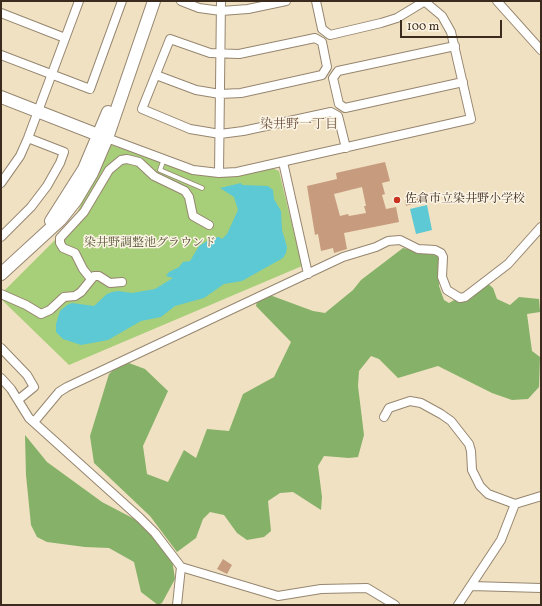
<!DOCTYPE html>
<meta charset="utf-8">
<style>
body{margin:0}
#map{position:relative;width:542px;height:606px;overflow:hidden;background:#f0e1c2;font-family:Vollkorn,serif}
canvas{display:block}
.frame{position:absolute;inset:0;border:2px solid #3b2a1e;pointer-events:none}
.scale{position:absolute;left:400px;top:20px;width:102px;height:18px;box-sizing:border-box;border:2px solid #3b2a1e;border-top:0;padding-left:5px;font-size:12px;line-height:14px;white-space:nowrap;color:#3b2a1e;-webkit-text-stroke:3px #fcf5e5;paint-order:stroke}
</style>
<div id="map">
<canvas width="542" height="606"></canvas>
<div class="frame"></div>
<div class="scale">100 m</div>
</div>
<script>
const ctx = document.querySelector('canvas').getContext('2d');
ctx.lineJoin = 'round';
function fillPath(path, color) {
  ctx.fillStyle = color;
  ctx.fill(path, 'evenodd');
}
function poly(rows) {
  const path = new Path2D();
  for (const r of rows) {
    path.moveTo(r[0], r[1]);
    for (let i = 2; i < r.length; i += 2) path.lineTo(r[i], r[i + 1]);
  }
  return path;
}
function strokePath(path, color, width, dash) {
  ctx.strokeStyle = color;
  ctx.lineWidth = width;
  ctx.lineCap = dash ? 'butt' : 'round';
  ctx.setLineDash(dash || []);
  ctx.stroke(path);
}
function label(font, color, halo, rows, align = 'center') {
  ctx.font = font + ' Vollkorn,"Noto Serif JP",serif';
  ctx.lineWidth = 3;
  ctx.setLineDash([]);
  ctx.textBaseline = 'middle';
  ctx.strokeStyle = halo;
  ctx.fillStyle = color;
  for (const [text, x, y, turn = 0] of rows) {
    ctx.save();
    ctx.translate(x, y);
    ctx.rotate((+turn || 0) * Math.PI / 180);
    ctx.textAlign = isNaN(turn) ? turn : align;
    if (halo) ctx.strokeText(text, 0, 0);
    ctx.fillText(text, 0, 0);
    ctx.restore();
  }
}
fillPath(poly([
 [109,144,191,173,272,168,279,171,302,266,69,365,1,299,1,294,55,240,77,213]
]), '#a7ce79');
fillPath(poly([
 [403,248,438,256,439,286,444,300,449,303,486,282,493,288,497,299,510,305,519,297,539,299,540,312,527,314,532,351,540,357,539,387,528,399,512,400,492,393,438,366,398,378,379,359,371,356,359,371,358,386,364,435,358,457,349,458,324,456,318,466,322,497,321,510,293,492,280,493,268,501,271,531,264,537,247,540,237,533,224,515,210,512,203,519,196,538,177,552,150,516,94,463,90,436,109,374,120,364,129,363,145,369,168,391,143,446,147,474,168,482,184,450,196,458,207,429,229,431,243,394,274,377,291,342,256,306,257,301,267,294,313,311,325,313,353,290,361,280],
 [25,435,47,462,102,502,142,523,170,546,175,579,162,603,158,605,141,592,134,562,109,548,85,547,47,542,37,537,31,525,26,475]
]), '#85b169');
fillPath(poly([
 [241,183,242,185,268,186,273,190,274,199,281,211,282,230,287,247,286,253,283,258,242,281,224,284,204,298,175,306,161,317,141,321,108,340,81,345,63,339,56,332,56,324,60,311,67,305,72,303,94,306,107,294,112,292,118,291,132,293,155,289,173,278,166,276,169,272,179,267,183,262,190,261,199,246,212,238,219,237,222,239,227,234,238,210,234,197,220,188],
 [427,205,432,230,416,234,410,209]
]), '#5dc9d5');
fillPath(poly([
 [385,162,390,181,382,183,385,194,382,195,386,209,396,207,399,222,344,233,347,249,334,253,333,248,321,251,318,234,315,235,307,186,337,179,336,173],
 [362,187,366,206,364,206,366,213,349,216,348,214,340,216,334,194],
 [419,196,420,201,406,206,405,200],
 [223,559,232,565,227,574,217,569]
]), '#c79b7e');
const lane = poly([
 [164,159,160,170,202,188]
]);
const street = poly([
 [181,1,199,8,221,11,248,9,286,1],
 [316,1,322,29,330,35,381,23,397,18,425,1],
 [497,1,541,50],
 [1,13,65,38],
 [455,46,338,71,333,78,339,104,345,108,463,82],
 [1,55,90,89,122,1],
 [156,75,196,90,220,94,241,93,322,75,327,67,322,42,315,38,239,54,210,53,170,39,142,109,190,129,220,134,243,131,331,112,338,116,346,148],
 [107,138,193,170,219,173,237,172,471,119,451,32,442,16,424,1],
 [283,162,308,274],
 [219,173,221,1],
 [1,183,20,156,28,138,79,1],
 [1,237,31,207,47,186,60,163,64,152,28,138],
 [91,279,83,269,75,253,63,248,60,243,60,238,84,212,109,170,121,160,127,159,139,162,154,176,185,191,189,197,193,216,209,225],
 [1,294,26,305,41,314,50,310,64,297,75,296,81,292,94,276,99,276,110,283,122,282],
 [1,348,27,375,34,387,18,400],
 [1,378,11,389,29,418,140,518,155,533,181,567,278,596,321,589,367,588,395,605],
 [384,417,389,408,410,401,421,403,441,414,451,421,469,444,471,451,472,470,480,486,488,494,515,504],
 [34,422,59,392,67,387,343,257,376,247,388,241,400,240,418,249,435,250,441,253,443,257,442,277,447,290,460,298,465,297,508,264,541,227],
 [471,586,541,588],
 [177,605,181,567],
 [458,605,501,540,515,504,541,496]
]);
const secondary = poly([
 [1,97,106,138],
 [51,221,84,169,108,112],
 [1,274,61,219,76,200,92,173,107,138,154,1]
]);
strokePath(lane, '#968670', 5.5);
strokePath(street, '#968670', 10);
strokePath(secondary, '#968670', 14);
strokePath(lane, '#fff', 4);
strokePath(street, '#fff', 8);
strokePath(secondary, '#fff', 12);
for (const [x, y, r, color] of [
 [397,200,4,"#c8321e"]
]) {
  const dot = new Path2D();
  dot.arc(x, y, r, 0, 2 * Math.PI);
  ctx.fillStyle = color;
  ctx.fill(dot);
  strokePath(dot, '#fcf5e5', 1.5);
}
label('12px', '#3b2a1e', '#fcf5e5', [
 ["佐倉市立染井野小学校",405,200]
], 'left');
label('12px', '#565335', '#fcf5e5', [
 ["染井野調整池グラウンド",150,244]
]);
label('13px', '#6c5240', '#fcf5e5', [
 ["染井野一丁目",299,126]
]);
</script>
